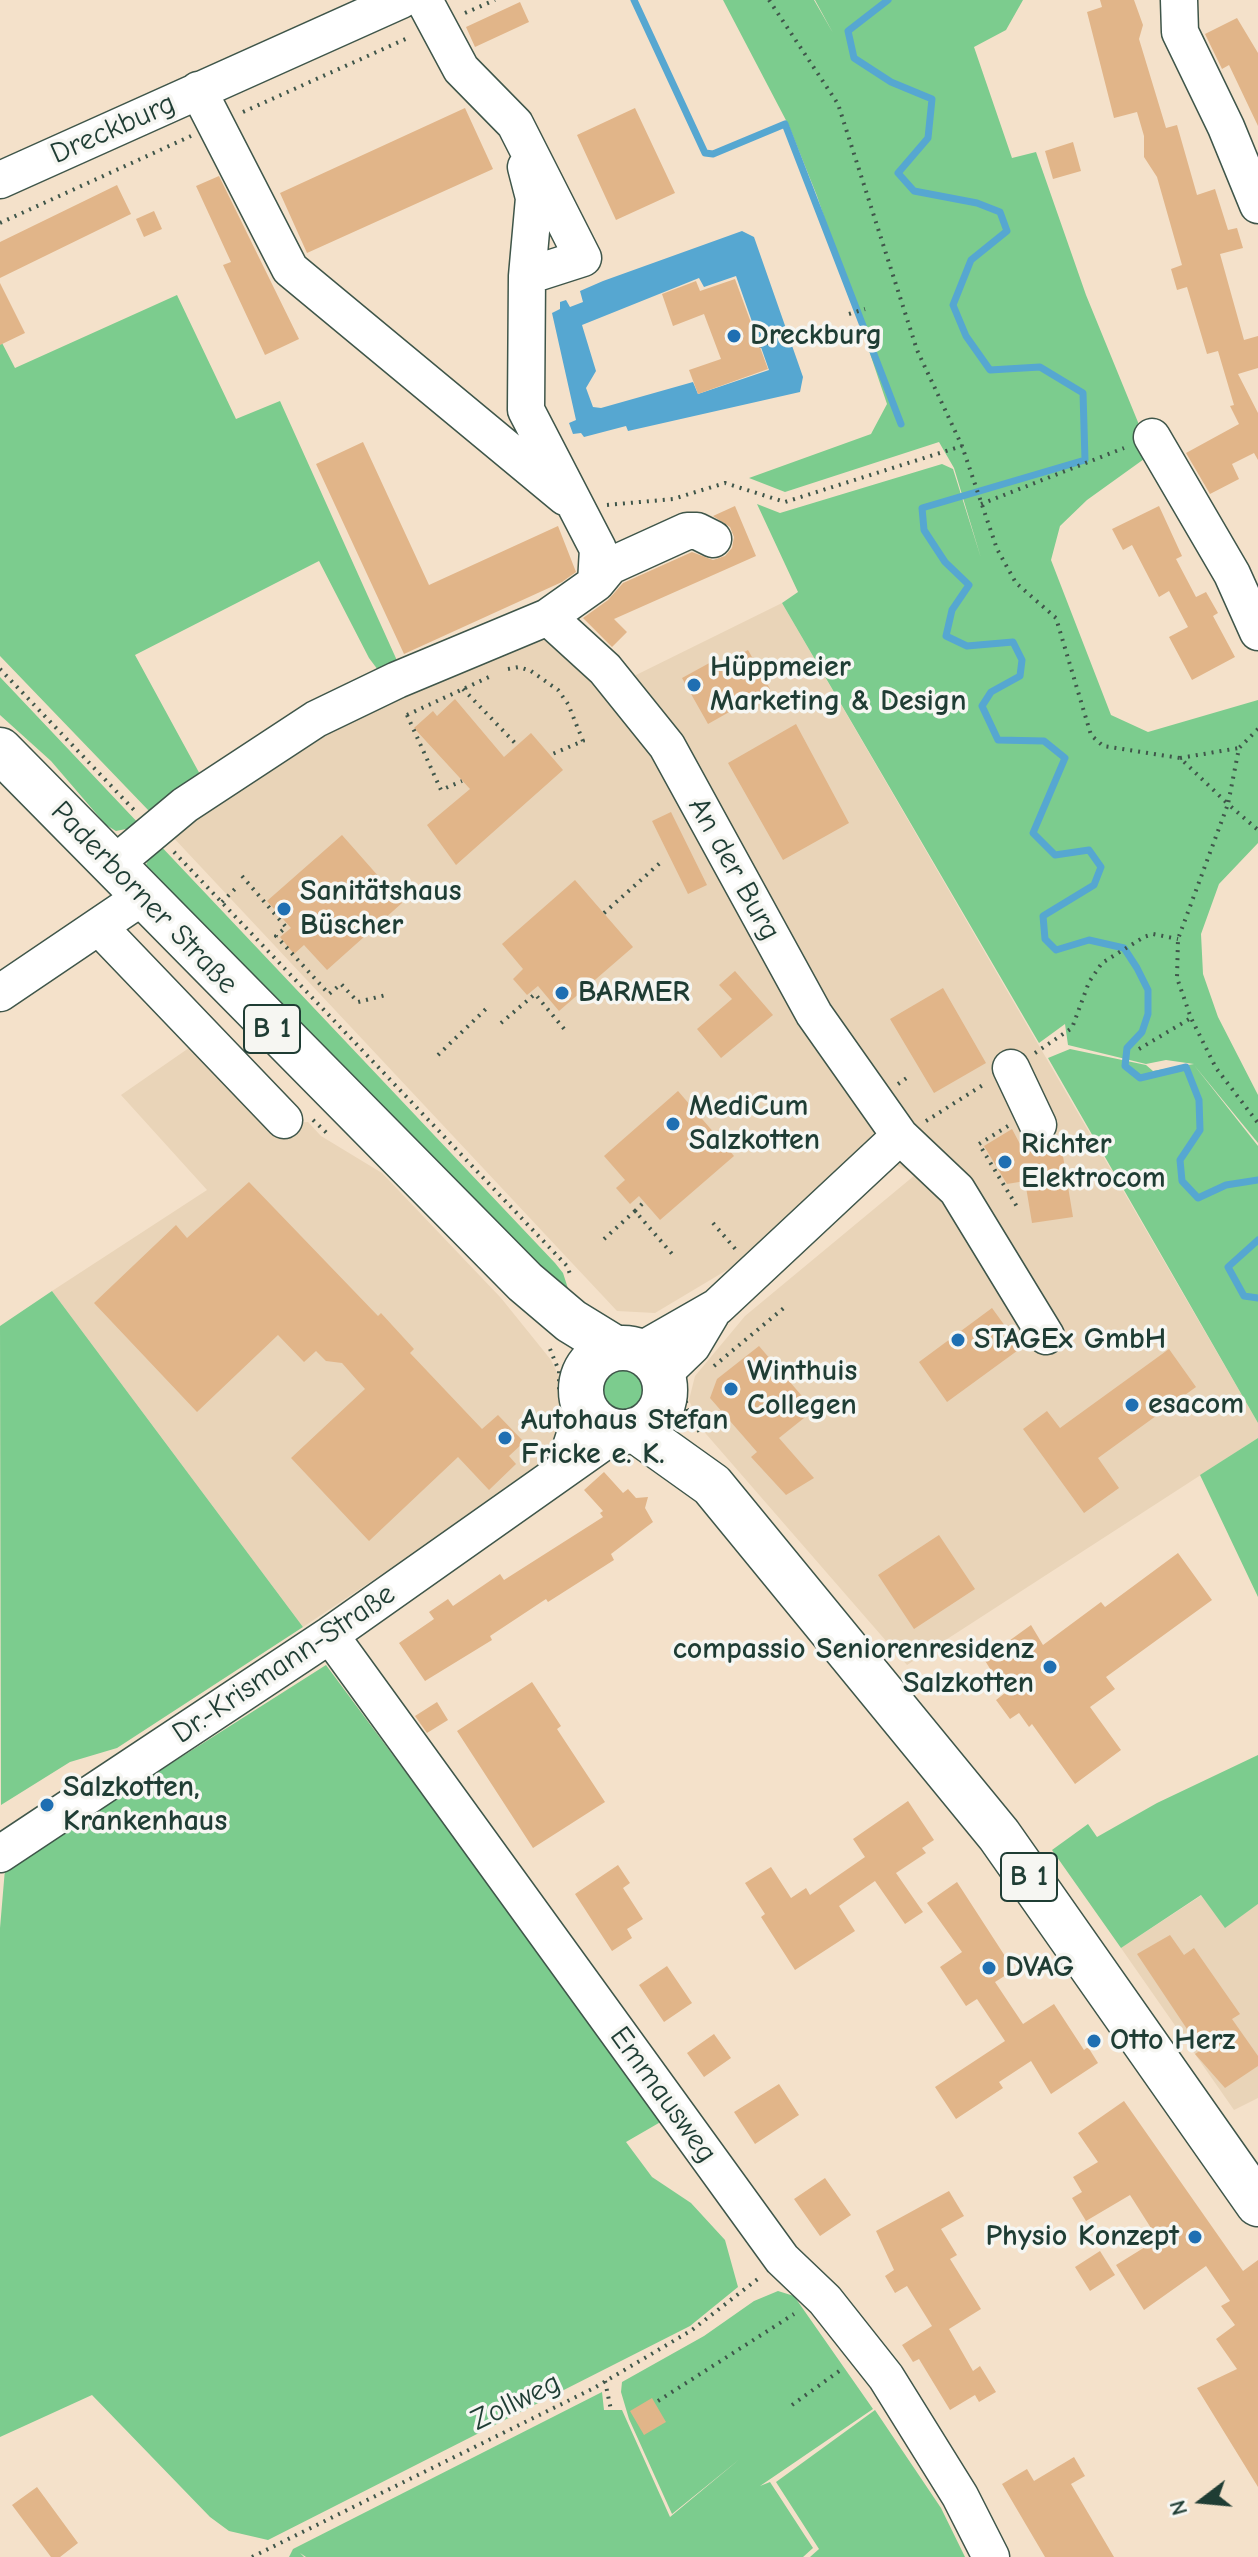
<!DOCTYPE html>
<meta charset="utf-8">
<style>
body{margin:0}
#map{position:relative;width:1258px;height:2557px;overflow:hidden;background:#f4e1ca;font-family:"Comic Neue",sans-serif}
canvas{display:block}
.north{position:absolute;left:1162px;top:2461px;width:80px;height:80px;-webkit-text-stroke:6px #f6f6f2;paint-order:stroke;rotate:254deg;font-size:22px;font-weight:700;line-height:32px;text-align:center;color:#1f3d34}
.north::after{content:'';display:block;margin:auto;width:28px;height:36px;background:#1f3d34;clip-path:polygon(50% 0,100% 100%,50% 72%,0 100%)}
</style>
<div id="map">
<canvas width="1258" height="2557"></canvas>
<div class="north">N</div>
</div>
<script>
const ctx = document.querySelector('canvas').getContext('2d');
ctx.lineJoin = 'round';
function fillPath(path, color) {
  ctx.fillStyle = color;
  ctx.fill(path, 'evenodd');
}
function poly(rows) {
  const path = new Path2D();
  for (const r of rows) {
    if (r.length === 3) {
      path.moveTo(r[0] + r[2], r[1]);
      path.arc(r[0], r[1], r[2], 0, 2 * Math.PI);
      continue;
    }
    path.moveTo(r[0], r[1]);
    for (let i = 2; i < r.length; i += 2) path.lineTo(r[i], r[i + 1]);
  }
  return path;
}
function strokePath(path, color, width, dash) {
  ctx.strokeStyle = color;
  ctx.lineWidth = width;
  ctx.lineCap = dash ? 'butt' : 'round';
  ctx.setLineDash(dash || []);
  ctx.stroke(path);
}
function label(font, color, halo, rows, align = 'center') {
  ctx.font = font + ' "Comic Neue",sans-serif';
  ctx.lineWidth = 7;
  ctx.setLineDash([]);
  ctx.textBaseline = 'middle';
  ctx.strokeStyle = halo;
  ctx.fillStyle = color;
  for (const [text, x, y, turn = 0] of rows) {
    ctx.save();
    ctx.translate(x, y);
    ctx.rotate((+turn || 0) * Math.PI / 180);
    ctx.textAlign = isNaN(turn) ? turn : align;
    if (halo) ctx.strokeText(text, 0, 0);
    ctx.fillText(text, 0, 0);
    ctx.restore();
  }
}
fillPath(poly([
 [782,603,1258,1423,1258,1438,907,1665,700,1427,689,1400,695,1376,745,1316,915,1175,866,1149,737,1264,655,1313,617,1311,171,835,316,729,570,615,634,676],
 [199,1041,280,1124,308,1122,321,1136,382,1173,501,1298,551,1360,561,1381,562,1433,544,1462,529,1476,303,1627,52,1291,207,1190,121,1095],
 [1202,1895,1225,1927,1258,1904,1258,2098,1234,2110,1121,1948]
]), '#e9d4b8');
fillPath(poly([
 [723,0,814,0,833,33,815,0,1023,0,1006,30,974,47,1012,158,1036,152,1086,295,1151,454,1087,500,1060,526,1051,560,1111,715,1148,732,1258,700,1258,843,1219,884,1201,934,1203,974,1218,1017,1258,1095,1258,1143,1194,1065,1258,1146,1258,1423,1048,1058,1070,1049,1146,1065,1153,1071,1194,1064,1166,1060,1146,1064,1068,1045,1065,1024,1039,1043,782,603,798,592,757,504,780,513,942,464,953,469,981,558,954,468,939,442,785,492,749,478,871,434,887,404,817,196,789,126],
 [177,295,236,419,280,401,399,665,381,674,369,658,319,561,135,655,202,778,150,812,0,656,0,339,15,368],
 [0,677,141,826,116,831,106,825,51,761,0,715],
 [156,841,555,1263,563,1273,574,1307,146,865],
 [52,1291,303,1627,117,1748,70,1762,1,1805,0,1326],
 [623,1389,26],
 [1258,1438,1258,1597,1200,1475],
 [326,1665,664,2120,626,2142,652,2177,691,2203,725,2240,738,2287,690,2326,268,2540,229,2531,210,2517,92,2395,0,2437,0,1928,5,1869],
 [1258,1755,1258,1904,1225,1928,1201,1895,1121,1948,1052,1850,1088,1824,1097,1837,1157,1803],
 [778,2291,794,2296,873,2409,760,2486,770,2482,813,2548,803,2557,306,2557,300,2553,304,2557,289,2557,293,2549,602,2392,604,2410,622,2410,670,2517,741,2458,672,2514,629,2419,621,2392,622,2382,704,2336,754,2301],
 [875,2410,941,2508,965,2557,810,2557,819,2549,776,2482]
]), '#7ccc8e');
fillPath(poly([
 [742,231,754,237,803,377,800,392,628,431,626,426,584,437,581,433,573,434,569,423,576,420,552,313,560,309,560,302,566,300,570,307,583,302,580,291,603,281],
 [736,276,769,370,698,394,693,382,601,408,593,407,586,388,596,371,582,325,699,278,704,287]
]), '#56a7d1');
strokePath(poly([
 [634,0,705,153,713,154,785,124,901,424],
 [888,0,848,31,854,58,891,82,932,99,928,138,898,173,914,191,977,203,1000,212,1007,231,971,260,953,305,966,336,990,370,1040,367,1083,393,1085,460,922,508,924,530,945,562,969,585,952,610,946,636,967,646,1013,642,1022,660,1020,676,991,692,982,706,998,740,1044,741,1065,758,1033,833,1055,855,1089,850,1101,867,1094,885,1043,916,1045,939,1056,950,1089,940,1124,948,1137,968,1148,990,1148,1014,1142,1032,1127,1048,1125,1066,1140,1078,1186,1067,1199,1100,1200,1130,1180,1160,1182,1181,1198,1198,1226,1185,1258,1180],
 [1258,1240,1228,1267,1244,1296,1258,1298]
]), '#56a7d1', 7);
fillPath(poly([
 [1100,0,1134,0,1143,25,1139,39,1166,128,1177,125,1197,195,1215,189,1228,230,1237,228,1243,248,1220,254,1244,340,1258,336,1258,368,1238,374,1258,413,1258,460,1254,453,1232,464,1239,479,1210,494,1186,453,1239,424,1230,406,1234,405,1218,351,1207,354,1187,287,1177,290,1171,269,1182,265,1157,177,1144,157,1144,136,1137,112,1114,118,1087,12,1102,7],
 [520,2,529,22,475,47,466,27],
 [1237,18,1258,53,1258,126,1229,65,1222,69,1205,34],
 [465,108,493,169,307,253,280,193],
 [635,108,675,193,616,220,577,135],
 [1073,142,1081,171,1053,179,1045,151],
 [219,176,299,339,265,355,223,265,231,262,196,186],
 [117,185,131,214,0,278,0,242],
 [154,211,162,229,144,237,136,219],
 [735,279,768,369,698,394,689,370,721,359,704,314,673,326,662,294,696,281,700,291],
 [0,283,25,333,0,345],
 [363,442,429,585,558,526,576,572,562,582,404,654,316,464],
 [735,506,756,556,614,619,627,632,612,647,583,618,608,600,623,583,692,552,713,560,725,556,732,548,734,537,730,527,713,516],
 [1159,506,1182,556,1176,559,1196,597,1206,592,1218,613,1213,616,1235,657,1192,680,1169,637,1188,627,1169,591,1159,597,1132,545,1123,550,1112,529],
 [748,650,770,689,708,724,682,678,713,661,717,667],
 [455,699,504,757,531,733,563,770,456,865,427,825,470,789,414,728,433,711,437,716],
 [796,724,849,823,783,860,728,763],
 [671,812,707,885,688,894,652,821],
 [342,835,402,903,327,970,304,945,294,954,280,937,291,928,267,901],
 [575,880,633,947,559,1011,538,986,527,995,513,979,523,969,502,944],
 [735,971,773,1015,721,1058,697,1029,732,999,719,985],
 [943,988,986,1063,934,1093,890,1019],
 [678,1091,734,1156,660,1220,639,1196,630,1204,616,1188,625,1180,604,1156],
 [1012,1129,1020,1144,1037,1146,1060,1138,1073,1217,1032,1223,1025,1181,1007,1184,984,1146],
 [249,1182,378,1316,381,1313,414,1349,410,1353,482,1429,498,1415,524,1442,509,1456,516,1464,489,1490,458,1457,369,1541,291,1458,365,1389,342,1363,326,1361,316,1351,304,1362,278,1335,197,1412,94,1303,176,1225,187,1238],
 [992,1308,1021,1348,947,1402,919,1362],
 [759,1346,814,1410,779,1438,814,1478,786,1495,751,1457,757,1452,710,1398,717,1379],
 [1169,1349,1196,1387,1098,1458,1119,1488,1084,1513,1023,1429,1047,1411,1060,1428],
 [604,1472,623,1493,628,1489,636,1498,648,1497,645,1508,653,1522,611,1554,614,1560,548,1602,546,1599,490,1636,492,1640,425,1681,399,1643,434,1619,429,1612,448,1599,453,1606,500,1574,504,1580,603,1517,600,1513,603,1511,584,1490],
 [939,1535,975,1589,914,1629,878,1575],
 [1178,1553,1212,1600,1106,1677,1115,1689,1090,1707,1121,1750,1075,1784,1032,1724,1029,1727,1019,1713,1010,1719,996,1700,1005,1693,984,1659,1031,1625,1043,1645,1101,1602,1105,1607],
 [532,1682,561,1726,557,1729,605,1802,533,1848,457,1731],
 [437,1702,448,1720,427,1733,415,1716],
 [908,1801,934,1840,922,1848,926,1853,896,1873,923,1912,905,1924,875,1881,839,1906,855,1931,795,1970,761,1917,765,1914,745,1883,771,1867,791,1898,806,1888,810,1895,865,1857,853,1839],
 [618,1865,630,1883,623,1888,643,1919,627,1929,632,1938,612,1951,575,1894],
 [957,1882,1014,1970,995,1982,1023,2024,1054,2004,1084,2050,1088,2047,1098,2063,1051,2094,1031,2061,999,2082,1003,2088,956,2119,935,2087,1005,2041,977,1999,966,2006,940,1967,962,1952,927,1903],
 [1170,1935,1184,1955,1194,1948,1240,2014,1232,2019,1258,2056,1258,2066,1225,2088,1195,2054,1201,2050,1137,1954],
 [667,1966,692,2003,664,2022,639,1985],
 [714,2034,731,2058,704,2077,687,2053],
 [779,2084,799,2115,755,2144,734,2112],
 [1124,2101,1243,2271,1258,2260,1258,2487,1197,2388,1237,2369,1216,2339,1235,2325,1221,2306,1230,2301,1206,2266,1144,2310,1116,2265,1158,2239,1130,2195,1086,2221,1072,2198,1082,2192,1073,2177,1098,2162,1078,2133],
 [825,2178,851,2215,820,2236,794,2199],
 [949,2191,964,2216,941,2229,957,2255,950,2259,981,2309,949,2329,973,2371,980,2366,996,2392,979,2402,975,2395,950,2410,919,2359,913,2362,902,2345,932,2326,907,2286,895,2293,885,2276,894,2270,876,2231],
 [1100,2251,1115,2275,1090,2291,1075,2267],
 [652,2398,666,2422,644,2435,630,2411],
 [1074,2457,1085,2476,1071,2484,1114,2557,1045,2557,1002,2484,1027,2469,1034,2481],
 [37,2487,78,2543,60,2557,51,2557,12,2505]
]), '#e1b589');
const minor = poly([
 [1179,0,1180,32,1226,127,1258,205],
 [198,90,290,269,565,497],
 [526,167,534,198,527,276],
 [0,180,401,0],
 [1152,437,1232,574,1258,632],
 [596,583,610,566,687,531,697,531,713,539],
 [548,617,605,669,667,746,814,1014,900,1136,957,1190,1046,1336],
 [112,866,185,805,316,719,397,680,548,617,596,583,598,549,526,410,527,276,583,258,515,124,461,69,424,0],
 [99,927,284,1120],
 [0,993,142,897],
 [1011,1068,1038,1125],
 [640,1351,717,1307,900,1136],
 [662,1375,692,1346,711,1314],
 [564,1468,584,1407],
 [330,1635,782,2259,825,2300,886,2377,960,2496,991,2557],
 [0,1854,330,1635,619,1431]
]);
const major = poly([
 [0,750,525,1282,571,1321,615,1348],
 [623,1390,42],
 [635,1430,712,1485,999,1835,1258,2204]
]);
strokePath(minor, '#3f564a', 39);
strokePath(major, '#3f564a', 47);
strokePath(poly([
 [769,0,838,104,917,350,962,446,997,549,1016,583,1056,618,1091,735,1103,746,1180,758,1228,804,1178,939,1177,978,1191,1018,1216,1068,1258,1123],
 [465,13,495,0],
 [243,112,410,37],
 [0,223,191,136],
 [849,314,865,309],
 [759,346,803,330],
 [981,504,1124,448],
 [607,505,673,499,725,483,785,502,962,446],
 [0,669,135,811],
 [508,669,519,667,531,671,558,690,568,704,583,741,550,755],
 [463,689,517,745],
 [407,715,489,677],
 [407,715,441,790,462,781],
 [1258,729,1239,748,1228,804,1258,830],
 [1180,758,1239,748],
 [174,852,567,1266,570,1274],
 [242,876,286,927,276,936,329,994,341,984,358,1002,386,995],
 [222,902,239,885],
 [604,913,660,863],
 [501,1023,535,994,565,1030],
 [1139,1049,1191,1018],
 [1035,1053,1072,1028,1089,982,1102,963,1144,937,1153,934,1178,939],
 [438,1055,488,1007],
 [898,1084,908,1077],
 [313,1120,330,1136],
 [926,1121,986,1083],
 [1008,1126,979,1144,1019,1210],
 [635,1211,644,1202],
 [713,1223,737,1251],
 [604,1239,635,1211,673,1255],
 [550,1349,559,1371,559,1391],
 [714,1366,785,1307],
 [685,1393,687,1409,700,1433],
 [605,2381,611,2410],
 [658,2401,794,2314],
 [792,2405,842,2369],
 [252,2557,594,2388,692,2330,759,2278]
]), '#3f564a', 4, [2, 6]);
strokePath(minor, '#fff', 36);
strokePath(major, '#fff', 44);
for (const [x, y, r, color] of [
 [734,336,8,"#1f6fb2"],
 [694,685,8,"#1f6fb2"],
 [284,909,8,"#1f6fb2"],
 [562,993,8,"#1f6fb2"],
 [673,1124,8,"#1f6fb2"],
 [1005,1162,8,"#1f6fb2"],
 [958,1340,8,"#1f6fb2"],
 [731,1389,8,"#1f6fb2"],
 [1132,1405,8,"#1f6fb2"],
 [505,1438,8,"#1f6fb2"],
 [1050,1667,8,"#1f6fb2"],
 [47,1805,8,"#1f6fb2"],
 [989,1968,8,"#1f6fb2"],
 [1094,2041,8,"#1f6fb2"],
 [1195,2237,8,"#1f6fb2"]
]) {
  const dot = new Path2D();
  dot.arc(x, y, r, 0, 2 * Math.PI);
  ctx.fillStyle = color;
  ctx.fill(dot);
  strokePath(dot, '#f6f6f2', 3);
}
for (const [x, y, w] of [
 [272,1029,56],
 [1029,1877,56]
]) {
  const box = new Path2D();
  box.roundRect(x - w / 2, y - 24, w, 48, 6);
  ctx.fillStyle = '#f6f6f2';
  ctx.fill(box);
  strokePath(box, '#1f3d34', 2);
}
label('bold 28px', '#1f3d34', null, [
 ["B 1",272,1029],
 ["B 1",1029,1877]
]);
label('30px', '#1f3d34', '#f6f6f2', [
 ["Dreckburg",113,129,-24],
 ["An der Burg",734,869,61],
 ["Paderborner Straße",144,898,46],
 ["Dr.-Krismann-Straße",284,1664,-34],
 ["Emmausweg",663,2095,54],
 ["Zollweg",516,2402,-26]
]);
label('bold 30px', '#1f3d34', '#f6f6f2', [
 ["Dreckburg",750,336],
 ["Hüppmeier",710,668],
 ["Marketing & Design",710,702],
 ["Sanitätshaus",300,892],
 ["Büscher",300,926],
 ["BARMER",578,993],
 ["MediCum",689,1107],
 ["Salzkotten",689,1141],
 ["Richter",1021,1145],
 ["Elektrocom",1021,1179],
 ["STAGEx GmbH",974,1340],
 ["Winthuis",747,1372],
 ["Collegen",747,1406],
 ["esacom",1148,1405],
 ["Autohaus Stefan",521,1421],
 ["Fricke e. K.",521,1455],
 ["compassio Seniorenresidenz",1034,1650,"right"],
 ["Salzkotten",1034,1684,"right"],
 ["Salzkotten,",63,1788],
 ["Krankenhaus",63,1822],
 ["DVAG",1005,1968],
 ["Otto Herz",1110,2041],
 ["Physio Konzept",1179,2237,"right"]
], 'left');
</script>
